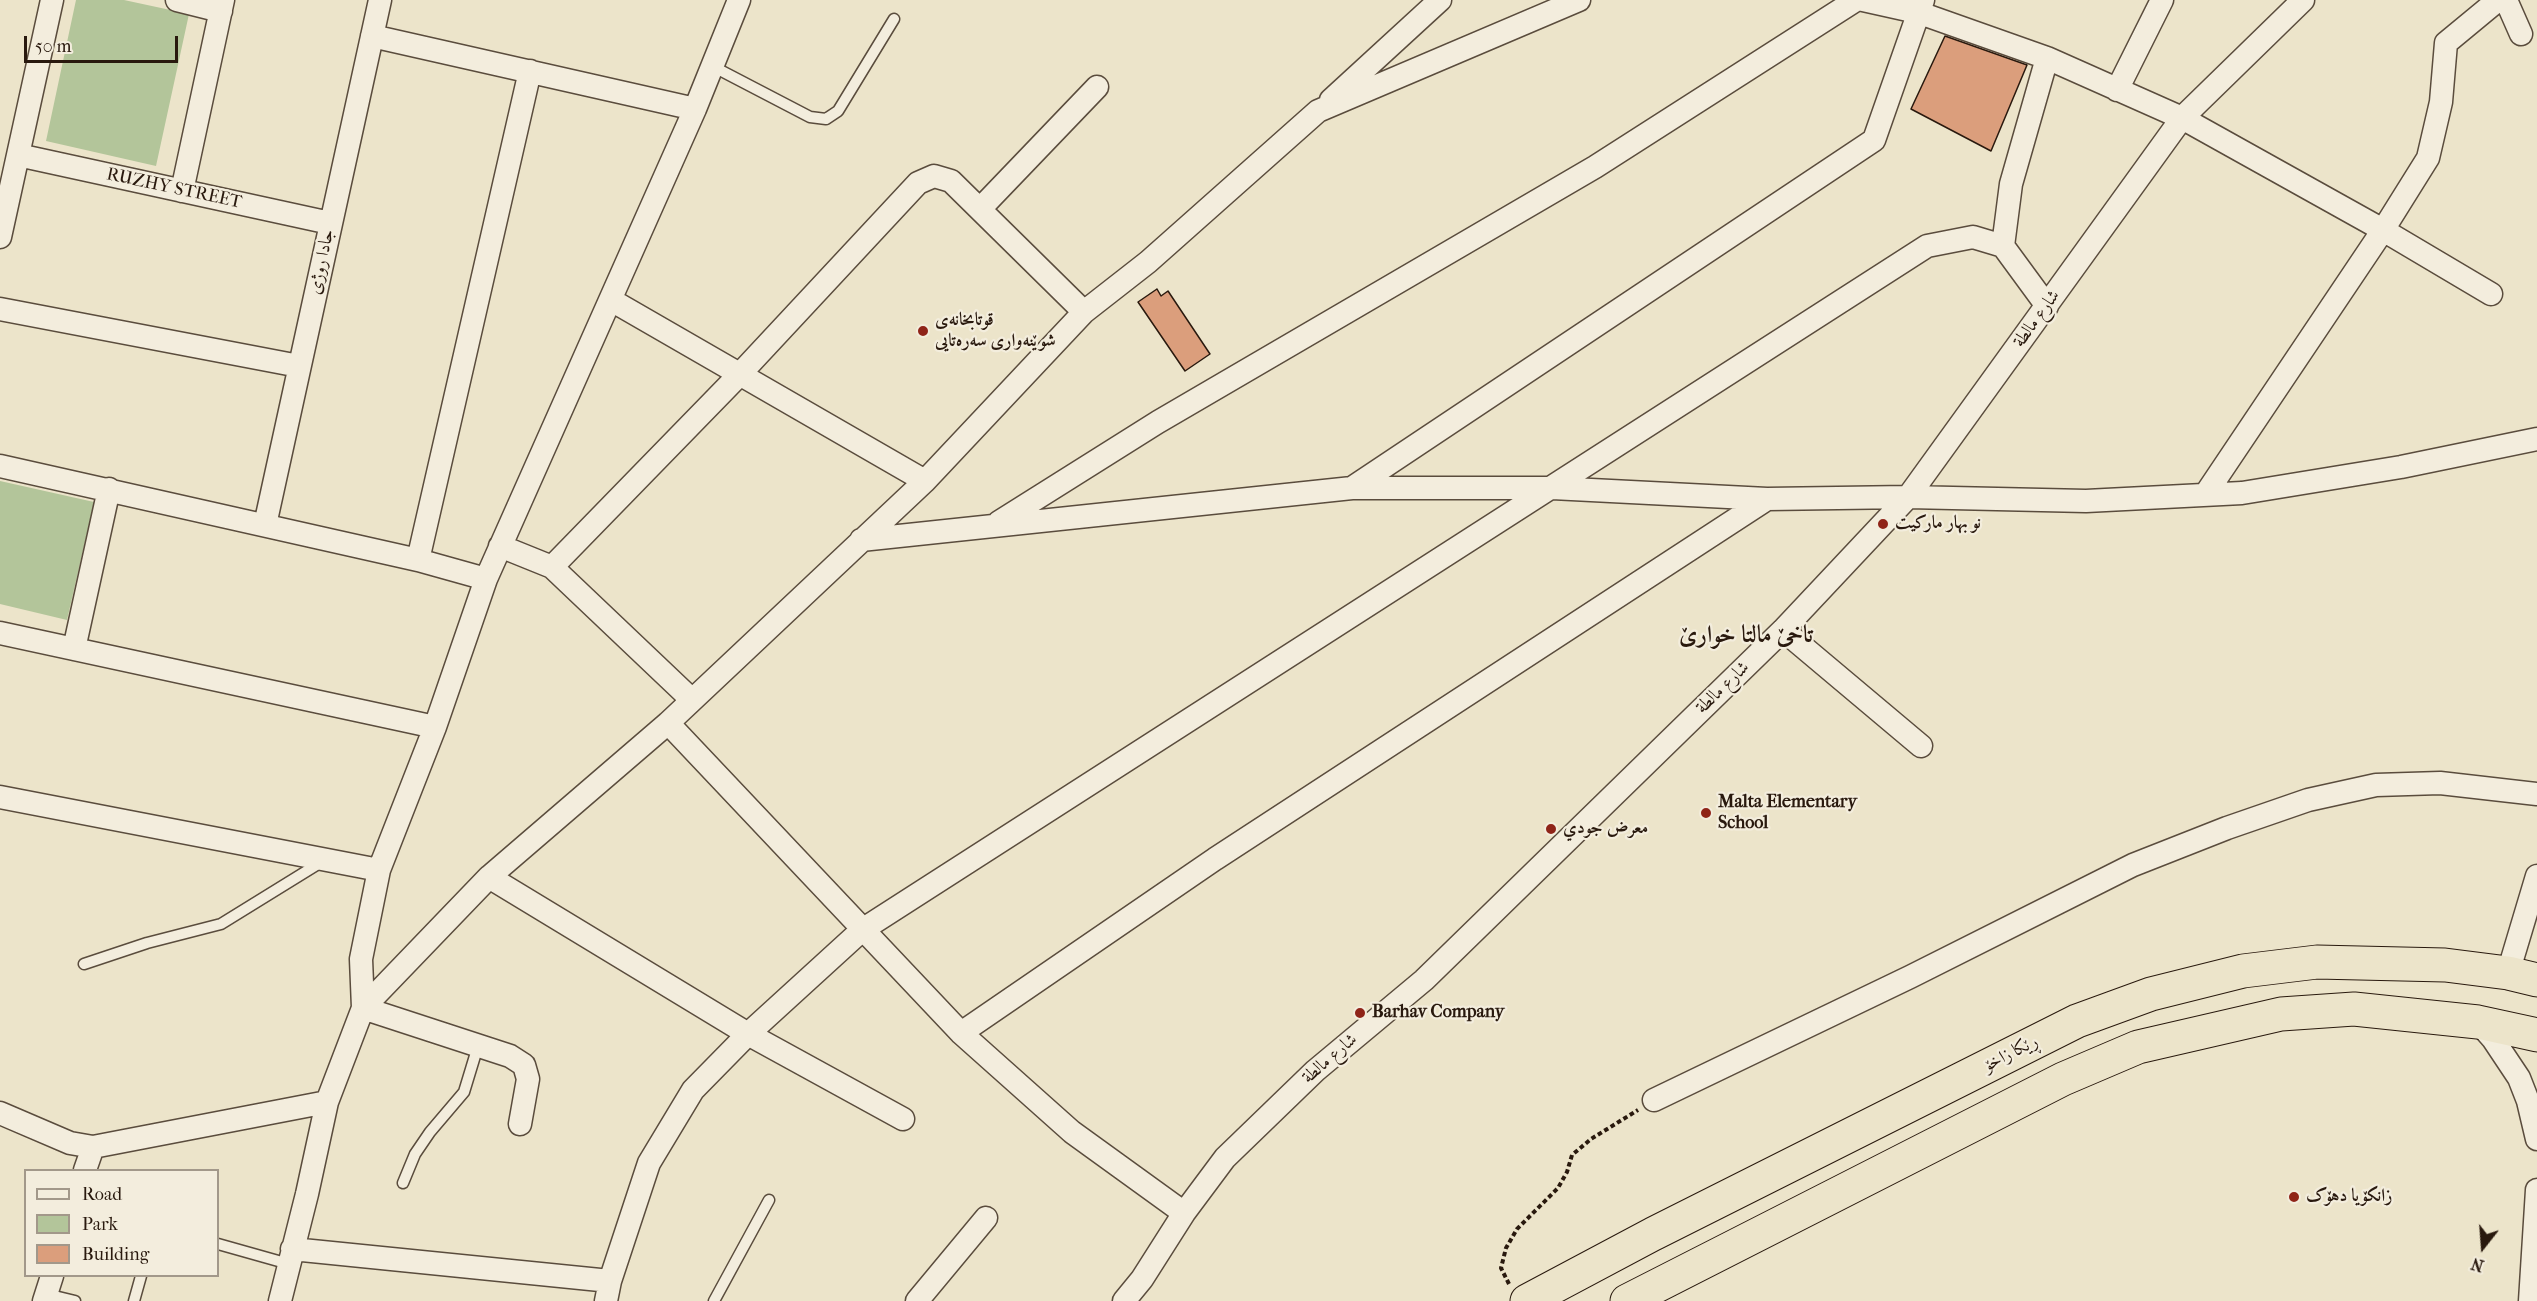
<!DOCTYPE html>
<meta charset="utf-8">
<style>
body{margin:0}
#map{position:relative;width:2537px;height:1301px;overflow:hidden;background:#ece4ca;font-family:"IM FELL French Canon",serif}
canvas{display:block}
.legend{position:absolute;left:24px;top:1169px;width:195px;height:108px;box-sizing:border-box;background:#f3eddd;border:2px solid #a2988a;margin:0;padding:8px 10px;list-style:none;font-size:18px;color:#29190e}
.legend li{display:flex;align-items:center;gap:12px;height:30px}
.legend b{width:30px;border:2px solid #a2988a}
.north{position:absolute;left:2453px;top:1217px;width:60px;height:60px;-webkit-text-stroke:4px #f3eddd;paint-order:stroke;rotate:197deg;font-size:16px;font-weight:700;line-height:24px;text-align:center;color:#29190e}
.north::after{content:'';display:block;margin:auto;width:21px;height:27px;background:#29190e;clip-path:polygon(50% 0,100% 100%,50% 72%,0 100%)}
.scale{position:absolute;left:24px;top:36px;width:154px;height:27px;box-sizing:border-box;border:3px solid #29190e;border-top:0;padding-left:8px;font-size:18px;line-height:21px;white-space:nowrap;color:#29190e;-webkit-text-stroke:4px #f3eddd;paint-order:stroke}
</style>
<div id="map">
<canvas width="2537" height="1301"></canvas>
<ul class="legend">
<li><b style="height:8px;background:#f3eddd"></b>Road</li>
<li><b style="height:16px;background:#b3c59a"></b>Park</li>
<li><b style="height:16px;background:#db9e7c"></b>Building</li>
</ul>
<div class="north">N</div>
<div class="scale">50 m</div>
</div>
<script>
const ctx = document.querySelector('canvas').getContext('2d');
ctx.lineJoin = 'round';
function fillPath(path, color) {
  ctx.fillStyle = color;
  ctx.fill(path, 'evenodd');
}
function poly(rows) {
  const path = new Path2D();
  for (const r of rows) {
    path.moveTo(r[0], r[1]);
    for (let i = 2; i < r.length; i += 2) path.lineTo(r[i], r[i + 1]);
  }
  return path;
}
function strokePath(path, color, width, dash) {
  ctx.strokeStyle = color;
  ctx.lineWidth = width;
  ctx.lineCap = dash ? 'butt' : 'round';
  ctx.setLineDash(dash || []);
  ctx.stroke(path);
}
function label(font, color, halo, rows, align = 'center') {
  ctx.font = font + ' "IM FELL French Canon",Amiri,serif';
  ctx.lineWidth = 4.5;
  ctx.setLineDash([]);
  ctx.textBaseline = 'middle';
  ctx.strokeStyle = halo;
  ctx.fillStyle = color;
  for (const [text, x, y, turn = 0] of rows) {
    ctx.save();
    ctx.translate(x, y);
    ctx.rotate((+turn || 0) * Math.PI / 180);
    ctx.textAlign = isNaN(turn) ? turn : align;
    if (halo) ctx.strokeText(text, 0, 0);
    ctx.fillText(text, 0, 0);
    ctx.restore();
  }
}
fillPath(poly([
 [76,0,124,0,189,14,156,166,46,141],
 [0,481,94,502,67,620,0,604]
]), '#b3c59a');
const building = poly([
 [1945,36,2027,65,1991,151,1911,109,1945,36],
 [1157,289,1161,296,1168,291,1210,354,1185,371,1138,302,1157,289]
]);
fillPath(building, '#db9e7c');
strokePath(building, '#29190e', 1.5);
const service = poly([
 [712,66,810,117,826,119,838,111,894,19],
 [84,964,147,943,221,924,323,861],
 [403,1183,415,1154,430,1132,464,1092,478,1046],
 [218,1244,289,1264],
 [46,1294,75,1301],
 [134,1301,141,1276],
 [714,1301,769,1200]
]);
const minor = poly([
 [177,0,221,11],
 [1863,0,1917,12,2047,58,2182,118,2383,230,2491,294],
 [2506,0,2521,34],
 [372,36,695,109],
 [2047,58,2011,184,2003,246,2047,306],
 [2117,90,2162,0],
 [1331,100,1440,0],
 [18,155,330,223],
 [182,191,223,0],
 [980,209,1097,87],
 [0,237,52,0],
 [611,300,925,481],
 [0,309,299,366],
 [0,466,418,560,486,579],
 [1352,488,1874,140,1923,0],
 [2205,495,2383,230,2428,158,2441,102,2446,43,2498,0],
 [999,522,1158,422,1595,167,1856,0],
 [265,525,380,0],
 [861,540,1352,488,1552,488,1767,499,1908,497,2086,501,2242,493,2401,467,2537,439],
 [500,546,552,567,692,700],
 [418,560,530,71],
 [552,567,740,374,918,183,934,176,951,181,1084,312],
 [1783,630,1921,746],
 [0,633,435,727],
 [74,649,109,489],
 [668,723,961,1033,1072,1132,1184,1213],
 [0,797,379,870],
 [489,877,748,1034,903,1119],
 [2508,973,2537,876],
 [2478,1022,2493,1039,2519,1078,2528,1101,2537,1139],
 [961,1033,1215,859,1767,499],
 [1654,1100,1910,977,2133,865,2227,828,2308,800,2376,785,2440,783,2537,794],
 [0,1113,70,1143,93,1147,327,1102],
 [520,1124,528,1079,524,1065,510,1056,363,1008,361,959,379,870,435,727,486,579,695,109,739,0],
 [85,1170,93,1147],
 [292,1249,610,1281],
 [44,1301,52,1276],
 [280,1301,307,1194,327,1102,363,1008,489,877,668,723,925,481,1084,312,1148,262,1318,111,1579,0],
 [606,1301,610,1281,649,1163,693,1090,748,1034,862,930,1927,246,1973,237,2003,246],
 [917,1301,986,1218],
 [1124,1301,1142,1279,1184,1213,1225,1158,1315,1071,1424,980,1783,630,1908,497,2182,118,2303,0],
 [2530,1301,2537,1190]
]);
const trunk = poly([
 [1527,1301,1653,1234,2077,1021,2151,994,2243,971,2317,962,2445,965,2508,973,2537,980],
 [1627,1301,2063,1079,2138,1047,2281,1014,2354,1009,2478,1022,2537,1035]
]);
strokePath(service, '#5a4c3d', 13);
strokePath(minor, '#5a4c3d', 25);
strokePath(trunk, '#29190e', 35);
strokePath(poly([
 [1509,1284,1501,1268,1506,1248,1517,1229,1558,1188,1567,1172,1572,1155,1591,1139,1638,1110]
]), '#29190e', 4, [4.5, 3]);
strokePath(service, '#f3eddd', 10);
strokePath(minor, '#f3eddd', 22);
strokePath(trunk, '#ece4ca', 33);
for (const [x, y, r, color] of [
 [923,331,6,"#8f2418"],
 [1883,524,6,"#8f2418"],
 [1706,813,6,"#8f2418"],
 [1551,829,6,"#8f2418"],
 [1360,1013,6,"#8f2418"],
 [2294,1197,6,"#8f2418"]
]) {
  const dot = new Path2D();
  dot.arc(x, y, r, 0, 2 * Math.PI);
  ctx.fillStyle = color;
  ctx.fill(dot);
  strokePath(dot, '#f3eddd', 2);
}
label('18px', '#29190e', '#f3eddd', [
 ["RUZHY STREET",174,189,12],
 ["جادا روژی",322,262,-78],
 ["شارع مالطة",2037,319,-54],
 ["شارع مالطة",1723,688,-44],
 ["ڕێکا زاخۆ",2011,1054,-27],
 ["شارع مالطة",1330,1059,-41]
]);
label('bold 18px', '#29190e', '#f3eddd', [
 ["قوتابخانەی",935,321],
 ["شوێنەواری سەرەتایی",935,342],
 ["نو بهار ماركيت",1895,524],
 ["Malta Elementary",1718,803],
 ["School",1718,824],
 ["معرض جودي",1563,829],
 ["Barhav Company",1372,1013],
 ["زانکۆیا دهۆک",2306,1197]
], 'left');
label('bold 24px', '#29190e', '#f3eddd', [
 ["تاخێ مالتا خوارێ",1746,636]
]);
</script>
